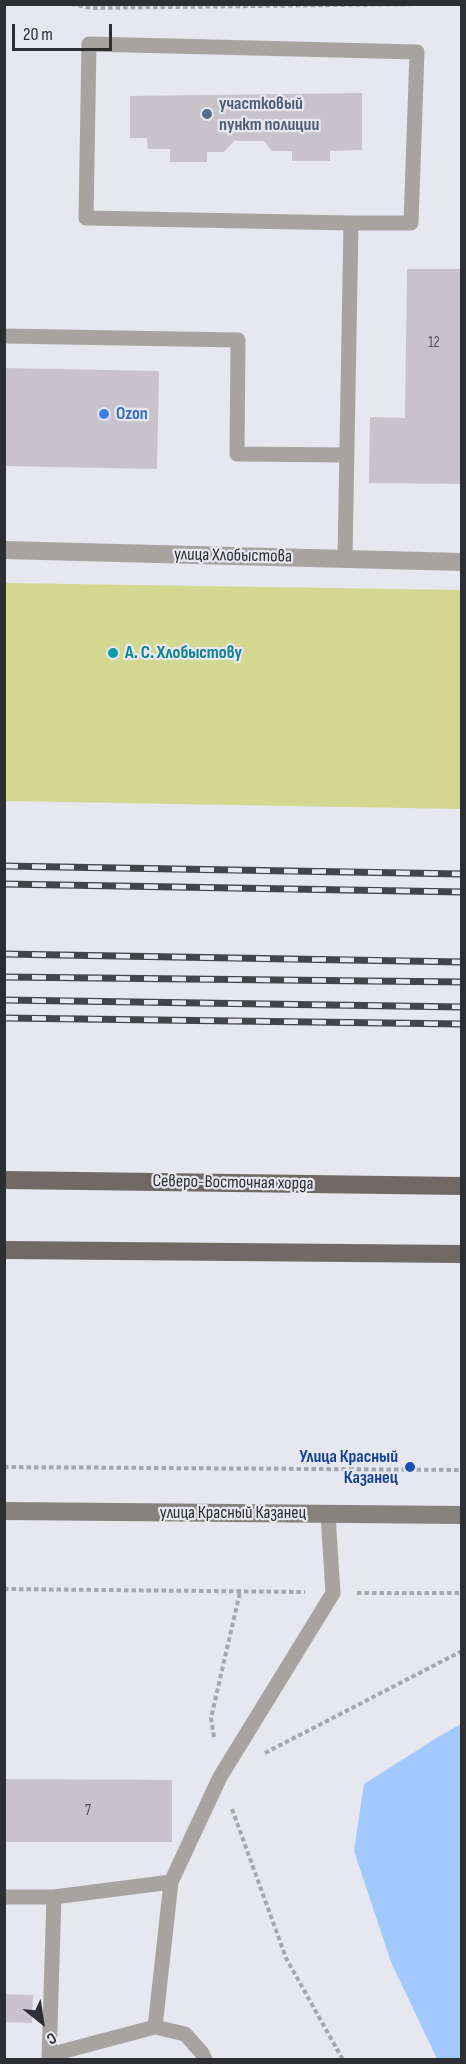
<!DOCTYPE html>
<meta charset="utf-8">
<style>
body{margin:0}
#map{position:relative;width:466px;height:2064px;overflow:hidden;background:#e7e7f0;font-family:"Sofia Sans Condensed",sans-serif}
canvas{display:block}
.frame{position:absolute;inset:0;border:6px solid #2d2e31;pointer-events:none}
.north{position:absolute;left:12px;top:1992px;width:60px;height:60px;-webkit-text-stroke:4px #e7e7f0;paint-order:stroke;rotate:150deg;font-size:16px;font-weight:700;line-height:24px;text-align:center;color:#2d2e31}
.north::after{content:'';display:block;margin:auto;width:21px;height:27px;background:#2d2e31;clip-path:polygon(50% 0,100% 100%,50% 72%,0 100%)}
.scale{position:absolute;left:12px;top:24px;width:100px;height:27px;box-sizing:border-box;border:3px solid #2d2e31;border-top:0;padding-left:8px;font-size:18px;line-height:21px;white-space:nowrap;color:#2d2e31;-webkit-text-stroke:4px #e7e7f0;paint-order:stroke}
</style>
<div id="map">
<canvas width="466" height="2064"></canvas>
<div class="frame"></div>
<div class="north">С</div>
<div class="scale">20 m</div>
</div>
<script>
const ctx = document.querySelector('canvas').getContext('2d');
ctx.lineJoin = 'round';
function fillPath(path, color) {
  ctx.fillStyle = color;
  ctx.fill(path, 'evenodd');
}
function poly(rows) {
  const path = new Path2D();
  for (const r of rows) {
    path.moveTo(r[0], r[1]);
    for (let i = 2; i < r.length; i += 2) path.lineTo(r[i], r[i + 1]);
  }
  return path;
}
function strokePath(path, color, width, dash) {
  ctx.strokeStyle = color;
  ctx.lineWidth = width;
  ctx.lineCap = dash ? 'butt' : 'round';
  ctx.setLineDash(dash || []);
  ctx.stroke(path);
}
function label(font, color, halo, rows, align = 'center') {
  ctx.font = font + ' "Sofia Sans Condensed",sans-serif';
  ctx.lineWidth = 4.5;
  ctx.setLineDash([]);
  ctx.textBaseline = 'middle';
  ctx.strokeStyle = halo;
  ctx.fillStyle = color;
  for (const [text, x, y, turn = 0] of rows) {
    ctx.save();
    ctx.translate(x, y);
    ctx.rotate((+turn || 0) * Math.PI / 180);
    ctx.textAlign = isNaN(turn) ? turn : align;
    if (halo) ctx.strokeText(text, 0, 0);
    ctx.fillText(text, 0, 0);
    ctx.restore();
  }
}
fillPath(poly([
 [5,583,461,590,461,809,5,801]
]), '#d3d891');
fillPath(poly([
 [461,1724,461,2059,437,2059,391,1962,354,1851,364,1784,438,1737]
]), '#a3c9ff');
fillPath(poly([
 [362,93,362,150,330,151,330,161,292,161,292,151,272,151,264,141,234,141,224,152,207,152,207,162,170,162,170,149,148,149,147,138,130,138,130,96],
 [407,269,462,269,462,484,369,483,370,417,405,418],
 [4,368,159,371,157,469,4,466],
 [4,1779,172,1780,172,1842,4,1842],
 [4,1994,33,1995,32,2023,4,2022]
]), '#c8c3cb');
strokePath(poly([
 [71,4,91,8,419,4],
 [4,1467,462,1470],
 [4,1589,305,1592],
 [357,1593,462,1593],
 [214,1737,211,1718,240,1592],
 [265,1753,462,1651],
 [232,1809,286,1958,343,2060]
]), '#a6a6ad', 4, [4.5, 3]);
strokePath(poly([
 [4,336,238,340,237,454,347,455],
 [345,558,351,223,86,218,89,44,417,52,411,223,351,223],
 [171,1882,220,1777,333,1593,328,1514],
 [4,1897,54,1897,49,2060],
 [54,1897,171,1882,155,2027],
 [49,2055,155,2027,185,2034,202,2053,205,2060]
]), '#a6a3a1', 15);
strokePath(poly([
 [4,550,462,562]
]), '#a6a3a1', 18);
strokePath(poly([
 [4,1511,462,1515]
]), '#86827e', 18);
strokePath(poly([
 [4,1180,462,1186],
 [4,1250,462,1254]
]), '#6f6a65', 18);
const rail = poly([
 [4,866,462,874],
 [4,884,462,892],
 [4,954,462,962],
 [4,977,462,982],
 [4,1000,462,1007],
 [4,1018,462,1024]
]);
strokePath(rail, '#444549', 7);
strokePath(rail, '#e7e7f0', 4.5, [14]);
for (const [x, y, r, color] of [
 [207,114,6,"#5c6f8a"],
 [104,414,6,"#3f7fe0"],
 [113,653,6,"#0f9aa8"],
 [410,1467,6,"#1a4fb4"]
]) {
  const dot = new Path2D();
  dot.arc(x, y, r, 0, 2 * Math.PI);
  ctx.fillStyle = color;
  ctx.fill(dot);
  strokePath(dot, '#e7e7f0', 2);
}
label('15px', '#545358', null, [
 ["12",434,343],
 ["7",88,1811]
]);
label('bold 18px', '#4e5e75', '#e7e7f0', [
 ["участковый",219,104],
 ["пункт полиции",219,125]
], 'left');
label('bold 18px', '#366cbe', '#e7e7f0', [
 ["Ozon",116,414]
], 'left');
label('18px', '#2d2e31', '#e7e7f0', [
 ["улица Хлобыстова",233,556,1],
 ["Северо-Восточная хорда",233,1183,1],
 ["улица Красный Казанец",233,1513]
]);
label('bold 18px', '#0d838f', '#e7e7f0', [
 ["А. С. Хлобыстову",125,653]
], 'left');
label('bold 18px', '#164399', '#e7e7f0', [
 ["Улица Красный",398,1457],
 ["Казанец",398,1478]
], 'right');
</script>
